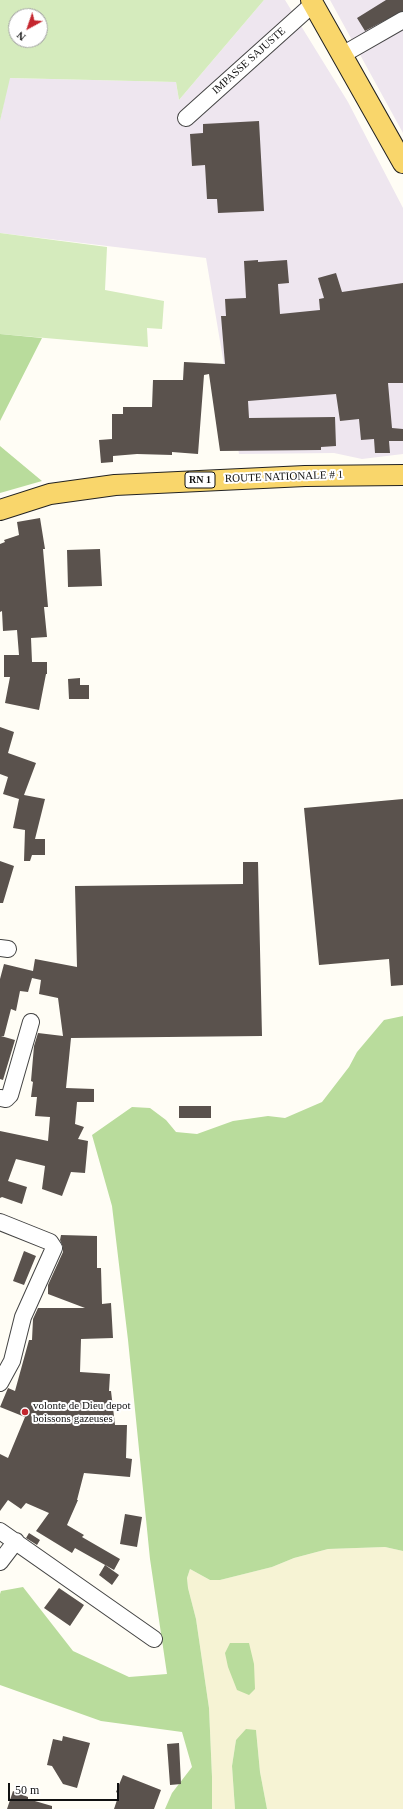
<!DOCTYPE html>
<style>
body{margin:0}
#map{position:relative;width:403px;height:1809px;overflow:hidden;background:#fffdf5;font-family:Georgia,serif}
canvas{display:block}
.north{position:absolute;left:8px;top:8px;width:40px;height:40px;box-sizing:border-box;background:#fff;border:1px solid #a0a0a0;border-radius:50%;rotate:220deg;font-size:11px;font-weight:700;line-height:16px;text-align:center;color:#111}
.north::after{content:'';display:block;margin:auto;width:14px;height:18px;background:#c4262e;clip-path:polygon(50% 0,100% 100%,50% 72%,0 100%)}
.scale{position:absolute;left:8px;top:1783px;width:111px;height:18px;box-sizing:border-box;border:2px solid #111;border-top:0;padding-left:5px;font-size:12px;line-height:14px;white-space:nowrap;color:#111;-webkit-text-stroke:3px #fff;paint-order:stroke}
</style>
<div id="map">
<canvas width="403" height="1809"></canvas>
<div class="north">N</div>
<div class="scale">50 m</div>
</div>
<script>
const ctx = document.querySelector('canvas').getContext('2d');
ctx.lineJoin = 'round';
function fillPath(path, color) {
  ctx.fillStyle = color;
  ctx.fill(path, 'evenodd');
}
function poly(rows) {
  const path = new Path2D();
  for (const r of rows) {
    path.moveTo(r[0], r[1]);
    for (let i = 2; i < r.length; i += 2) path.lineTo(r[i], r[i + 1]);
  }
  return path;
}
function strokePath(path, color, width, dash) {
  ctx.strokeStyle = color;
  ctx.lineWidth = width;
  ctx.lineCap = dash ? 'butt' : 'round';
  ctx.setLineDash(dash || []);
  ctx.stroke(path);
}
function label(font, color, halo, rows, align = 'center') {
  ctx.font = font + ' Georgia,serif';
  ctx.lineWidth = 4;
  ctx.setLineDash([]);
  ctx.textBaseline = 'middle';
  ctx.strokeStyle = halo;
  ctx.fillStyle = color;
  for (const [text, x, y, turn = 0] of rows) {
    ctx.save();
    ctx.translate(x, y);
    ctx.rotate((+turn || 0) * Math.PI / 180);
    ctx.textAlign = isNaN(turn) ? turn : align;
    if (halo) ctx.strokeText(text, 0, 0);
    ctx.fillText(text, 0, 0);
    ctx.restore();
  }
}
fillPath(poly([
 [264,0,285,0,348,102,403,208,403,454,362,459,334,453,239,454,206,258,0,233,0,121,9,78,176,82,179,100],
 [330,0,403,0,403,133]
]), '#eee6ef');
fillPath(poly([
 [385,1547,403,1551,403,1809,267,1809,260,1772,256,1730,236,1740,232,1766,235,1809,212,1809,212,1777,209,1708,196,1619,188,1588,187,1578,190,1569,210,1580,220,1580,272,1567,294,1558,328,1549]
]), '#f6f3d4');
fillPath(poly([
 [0,0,264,0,179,100,176,82,10,78,0,121],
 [16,16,40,16,40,40,16,40],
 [0,233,107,247,105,290,164,301,162,329,147,328,148,347,0,334]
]), '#d5ebbd');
fillPath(poly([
 [0,334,42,338,0,421],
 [0,446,42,481,0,493],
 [403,1016,403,1551,385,1547,328,1549,294,1558,272,1567,220,1580,210,1580,190,1569,187,1578,188,1588,196,1619,209,1708,212,1777,212,1809,165,1809,172,1793,192,1767,182,1732,101,1721,0,1685,0,1594,1,1591,23,1587,73,1651,129,1677,167,1674,150,1559,128,1340,112,1206,92,1135,132,1107,150,1108,166,1120,176,1132,197,1134,233,1121,268,1116,285,1118,322,1102,349,1067,357,1052,384,1020],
 [230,1643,249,1643,254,1664,255,1689,249,1695,237,1690,228,1667,225,1653],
 [246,1729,256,1730,260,1772,267,1809,235,1809,232,1766,236,1740]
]), '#b9dc9c');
fillPath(poly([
 [386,0,403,0,403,11,365,31,357,18],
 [259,121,264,211,218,213,217,199,207,199,205,165,192,166,190,134,203,133,203,124],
 [258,260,258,262,287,260,289,283,278,284,280,314,320,310,319,299,324,298,318,278,336,273,342,292,403,283,403,383,388,383,392,428,403,429,403,441,389,441,390,453,375,453,374,439,361,440,359,419,340,421,336,394,248,401,249,418,335,417,336,446,321,447,321,450,220,451,209,374,204,375,198,454,172,452,172,455,137,454,113,456,113,462,101,463,99,440,112,439,112,414,123,414,123,407,152,407,153,380,183,380,184,362,225,364,221,316,226,316,225,299,246,298,244,261],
 [40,518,45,549,43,549,48,607,44,607,47,637,31,638,32,662,47,662,47,674,46,674,39,710,5,703,10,677,4,677,4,655,19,655,17,630,3,631,2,611,0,612,0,544,5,542,4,540,19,535,17,522],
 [100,549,102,586,68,587,67,550],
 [80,678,80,685,89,685,89,699,69,699,68,679],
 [0,727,14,732,8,753,36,763,24,795,45,799,35,839,45,839,45,855,32,855,30,861,24,861,25,830,13,828,19,799,3,794,8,777,0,774],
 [403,799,403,985,391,986,389,959,319,965,304,808],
 [0,861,14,866,3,903,0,903],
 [243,862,258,862,262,1036,71,1038,66,1088,94,1089,94,1102,77,1102,75,1124,84,1127,78,1139,88,1141,85,1173,71,1172,62,1196,42,1189,45,1166,16,1159,8,1181,27,1187,22,1204,2,1197,0,1198,0,1131,48,1141,50,1117,35,1116,37,1097,31,1097,33,1082,31,1081,34,1046,38,1033,63,1036,58,998,39,994,41,980,32,978,28,992,20,991,16,1011,11,1009,4,1036,1,1036,15,1040,3,1080,0,1079,0,979,4,964,33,971,35,959,77,967,75,886,243,884],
 [179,1106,211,1106,211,1118,179,1118],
 [61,1235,97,1236,97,1268,101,1268,102,1304,111,1303,113,1338,81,1339,80,1372,110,1374,109,1391,111,1391,115,1425,127,1425,126,1458,132,1459,130,1477,84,1473,77,1500,78,1500,67,1525,84,1535,82,1537,120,1559,114,1570,75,1548,72,1553,36,1531,49,1513,26,1503,21,1509,8,1500,0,1511,0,1454,8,1458,25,1417,0,1407,8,1388,15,1391,29,1340,32,1340,33,1319,38,1308,85,1308,48,1294,48,1285,63,1252,63,1247,60,1240],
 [24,1251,36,1256,24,1285,13,1281],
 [125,1514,142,1517,137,1547,120,1544],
 [29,1533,40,1540,37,1545,26,1538],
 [105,1565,119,1575,112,1585,99,1575],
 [59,1588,84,1605,70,1626,44,1608],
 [63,1736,90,1743,77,1788,63,1784,52,1766,47,1765,53,1739,62,1741],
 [179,1743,181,1784,170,1785,167,1744],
 [123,1775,161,1790,154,1809,114,1809,119,1794,116,1792],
 [13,1791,28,1797,28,1799,52,1806,52,1809,7,1809]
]), '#5a524d');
const minor = poly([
 [342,55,403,20],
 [186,118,313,4],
 [0,948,8,949],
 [0,1098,6,1099,10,1095,31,1022],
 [0,1222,50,1242,54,1248,23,1317,12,1361,0,1383],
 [0,1531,154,1639],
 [0,1562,16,1541]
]);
const major = poly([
 [311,0,403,163],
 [0,510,50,494,115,485,305,476,403,475]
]);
strokePath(minor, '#444', 18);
strokePath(major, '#222', 22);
strokePath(minor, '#fff', 16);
strokePath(major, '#f9d66b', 20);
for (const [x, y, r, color] of [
 [25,1412,4,"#c4262e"]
]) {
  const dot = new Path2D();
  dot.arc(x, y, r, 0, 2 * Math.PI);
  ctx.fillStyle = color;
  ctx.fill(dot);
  strokePath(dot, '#fff', 1.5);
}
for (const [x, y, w] of [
 [200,480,30]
]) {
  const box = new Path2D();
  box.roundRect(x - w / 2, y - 8, w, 16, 3);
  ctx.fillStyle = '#fff';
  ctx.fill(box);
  strokePath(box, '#111', 1);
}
label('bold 10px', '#111', null, [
 ["RN 1",200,480]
]);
label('11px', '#111', '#fff', [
 ["IMPASSE SAJUSTE",249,61,-42],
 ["ROUTE NATIONALE # 1",284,477,-2]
]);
label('11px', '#111', '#fff', [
 ["volonte de Dieu depot",33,1406],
 ["boissons gazeuses",33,1419]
], 'left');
</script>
